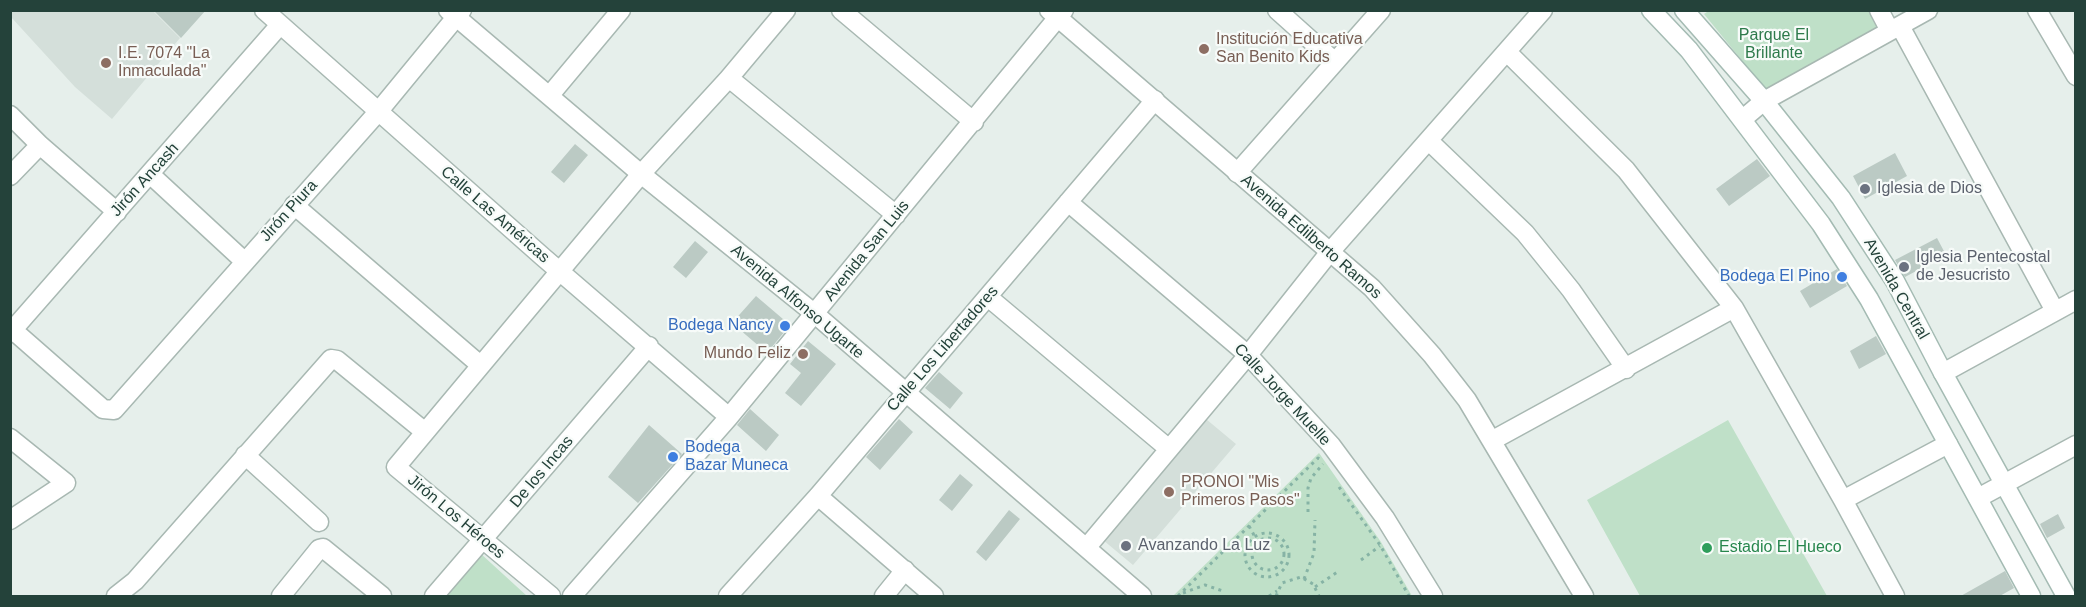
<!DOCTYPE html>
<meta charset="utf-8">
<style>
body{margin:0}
#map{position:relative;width:2086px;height:607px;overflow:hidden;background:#e6efeb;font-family:Arial,sans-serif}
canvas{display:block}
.frame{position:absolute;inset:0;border:12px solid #24423a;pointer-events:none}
</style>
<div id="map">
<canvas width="2086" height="607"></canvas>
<div class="frame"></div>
</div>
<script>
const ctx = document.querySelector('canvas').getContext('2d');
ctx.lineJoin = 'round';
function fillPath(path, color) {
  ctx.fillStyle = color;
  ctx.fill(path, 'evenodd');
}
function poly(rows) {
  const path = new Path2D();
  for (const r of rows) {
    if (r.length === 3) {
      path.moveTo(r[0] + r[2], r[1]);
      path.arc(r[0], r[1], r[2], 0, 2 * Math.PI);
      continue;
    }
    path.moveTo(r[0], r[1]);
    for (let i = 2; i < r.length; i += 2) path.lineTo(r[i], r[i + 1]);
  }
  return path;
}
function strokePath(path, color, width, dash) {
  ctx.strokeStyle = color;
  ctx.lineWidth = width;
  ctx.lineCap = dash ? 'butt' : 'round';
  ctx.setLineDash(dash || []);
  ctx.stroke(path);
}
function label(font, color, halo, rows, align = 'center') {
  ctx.font = font + ' Arial,sans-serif';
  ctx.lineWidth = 4.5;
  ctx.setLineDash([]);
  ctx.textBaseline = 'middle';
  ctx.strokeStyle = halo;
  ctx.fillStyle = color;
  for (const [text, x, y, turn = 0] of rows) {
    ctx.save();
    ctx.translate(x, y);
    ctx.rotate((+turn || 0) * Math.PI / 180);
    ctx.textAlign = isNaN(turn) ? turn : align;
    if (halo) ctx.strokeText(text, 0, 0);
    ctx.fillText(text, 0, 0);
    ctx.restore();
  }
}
fillPath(poly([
 [11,10,153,11,180,38,112,119,75,87,11,17],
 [1206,419,1236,444,1133,565,1103,540]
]), '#d4dfda');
fillPath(poly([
 [1710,10,1872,11,1883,28,1766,90,1704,14],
 [1728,420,1827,596,1640,596,1587,500],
 [1319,453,1381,542,1412,596,1173,596],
 [480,553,527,596,443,596]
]), '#bfe0c8');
fillPath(poly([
 [153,10,206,10,181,38],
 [575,144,588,155,564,183,551,172],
 [1895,153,1907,176,1865,199,1853,176],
 [1757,159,1770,176,1729,206,1716,189],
 [1937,238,1946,255,1905,277,1895,260],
 [695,241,708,252,686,278,673,267],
 [1837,269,1847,286,1810,308,1800,291],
 [756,296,790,325,767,353,732,323],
 [1876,336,1886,354,1859,369,1850,351],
 [808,341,836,364,801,406,785,393,801,373,790,364],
 [939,372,963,393,950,409,925,388],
 [750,409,779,435,766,451,737,425],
 [899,419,913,432,880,470,866,457],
 [649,425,682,454,638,503,608,477],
 [960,474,973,485,952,511,939,500],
 [1009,510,1020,519,986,561,976,552],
 [2058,514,2065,528,2047,538,2040,524],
 [2005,571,2014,588,1998,597,1959,597]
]), '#bbcac4');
const minor = poly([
 [264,10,543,257,729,417],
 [841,10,974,122],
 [1277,10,1335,62],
 [1879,10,1890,31],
 [2037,10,2076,76],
 [1900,26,2055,311],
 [1508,53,1626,170,1734,308,1843,500,1895,596],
 [729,78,896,215],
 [550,95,621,10],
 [10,115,40,145,117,212],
 [1744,118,1764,101,1928,10],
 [1429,141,1525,233,1571,290,1626,369],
 [1237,173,1381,10],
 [151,175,244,261],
 [10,176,40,145],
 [1068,202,1248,355,1331,445,1385,518,1433,596],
 [294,205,479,364],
 [988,297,1169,449],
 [14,331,103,409,114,410,378,112,462,10],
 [10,333,279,26],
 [1943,373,2076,300],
 [10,438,66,483,10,520],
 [1493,440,1734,308],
 [245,455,319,522],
 [818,496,934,596],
 [1978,498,2076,445],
 [1843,500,1948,444],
 [1087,547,1248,355,1329,253,1543,10],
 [116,596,135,581,331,359,337,360,425,432],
 [281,596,319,549,323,548,382,596],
 [434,596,649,346],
 [551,596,396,467,641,174,729,78,786,10],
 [572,596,729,417,1064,10],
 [728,596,818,496,1155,100],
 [884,596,905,570]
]);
const tertiary = poly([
 [448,10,641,174,815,314,1142,596],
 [1049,10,1372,288,1432,355,1467,400,1584,596]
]);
const secondary = poly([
 [1651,10,1689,50,1821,224,1869,299,2031,596],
 [1684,10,1764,101,1841,198,1895,281,1943,373,2066,596]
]);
strokePath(minor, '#a8b8b2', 21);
strokePath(tertiary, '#a8b8b2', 21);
strokePath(secondary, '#a4bbb3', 21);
strokePath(poly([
 [1339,487,1380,545,1409,596],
 [1308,512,1308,488,1311,478,1323,464],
 [1249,526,1255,537],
 [1267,555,22],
 [1268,554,16],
 [1361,560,1380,546],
 [1304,579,1314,553,1315,520],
 [1315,587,1339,571],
 [1183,593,1205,585,1223,591],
 [1178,596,1318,458,1320,459],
 [1269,596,1277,591],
 [1276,596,1282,583,1301,577,1313,584,1319,596]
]), '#86b3a5', 3, [3, 4.5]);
strokePath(minor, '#fff', 18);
strokePath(tertiary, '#fff', 18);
strokePath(secondary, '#fff', 18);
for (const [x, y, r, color] of [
 [1204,49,6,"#8d6e63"],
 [106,63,6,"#8d6e63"],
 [1865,189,6,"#6b7280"],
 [1904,267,6,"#6b7280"],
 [1842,277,6,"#3f7fe0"],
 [785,326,6,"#3f7fe0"],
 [803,354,6,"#8d6e63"],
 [673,457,6,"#3f7fe0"],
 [1169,492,6,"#8d6e63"],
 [1126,546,6,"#6b7280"],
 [1707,548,6,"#2e9e5b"]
]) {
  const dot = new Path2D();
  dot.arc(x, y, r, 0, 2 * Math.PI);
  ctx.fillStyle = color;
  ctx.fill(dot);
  strokePath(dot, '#f7fbf9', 2);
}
label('16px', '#2d7a4b', '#f7fbf9', [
 ["Parque El",1774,36],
 ["Brillante",1774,54]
]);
label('16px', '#785e54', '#f7fbf9', [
 ["Institución Educativa",1216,40],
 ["San Benito Kids",1216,58],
 ["I.E. 7074 \"La",118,54],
 ["Inmaculada\"",118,72],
 ["Mundo Feliz",791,354,"right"],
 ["PRONOI \"Mis",1181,483],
 ["Primeros Pasos\"",1181,501]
], 'left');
label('16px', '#24423a', '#f7fbf9', [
 ["Jirón Ancash",145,180,-48],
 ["Jirón Piura",289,211,-48],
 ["Calle Las Américas",495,215,41],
 ["Avenida Edilberto Ramos",1311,237,41],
 ["Avenida San Luis",867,251,-51],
 ["Avenida Central",1896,289,60],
 ["Avenida Alfonso Ugarte",797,302,40],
 ["Calle Los Libertadores",943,349,-49],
 ["Calle Jorge Muelle",1282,395,47],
 ["De los Incas",542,472,-50],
 ["Jirón Los Héroes",456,517,40]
]);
label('16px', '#5b616d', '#f7fbf9', [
 ["Iglesia de Dios",1877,189],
 ["Iglesia Pentecostal",1916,258],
 ["de Jesucristo",1916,276],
 ["Avanzando La Luz",1138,546]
], 'left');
label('16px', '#366cbe', '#f7fbf9', [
 ["Bodega El Pino",1830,277],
 ["Bodega Nancy",773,326],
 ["Bodega",685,448,"left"],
 ["Bazar Muneca",685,466,"left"]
], 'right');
label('16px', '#27864d', '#f7fbf9', [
 ["Estadio El Hueco",1719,548]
], 'left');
</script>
